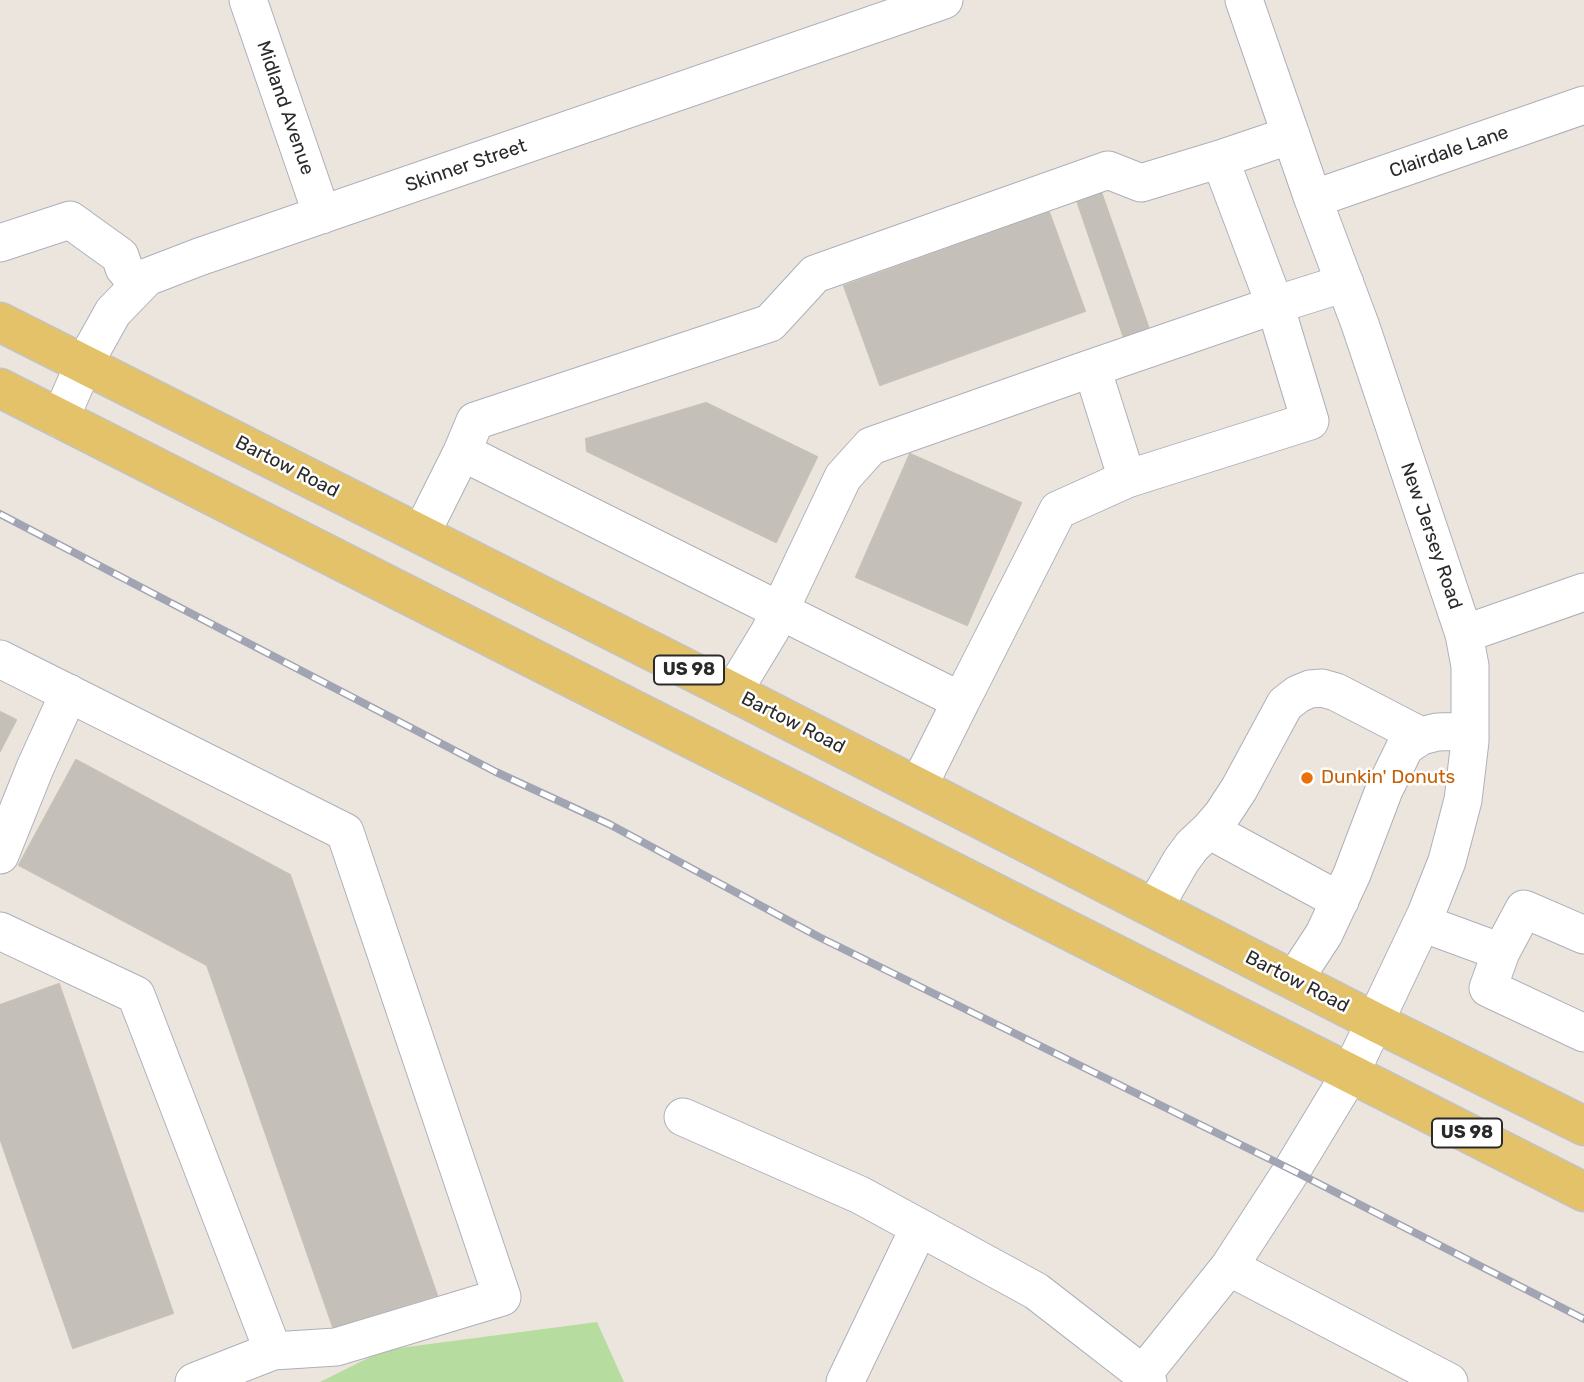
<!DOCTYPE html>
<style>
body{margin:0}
canvas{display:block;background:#ebe5de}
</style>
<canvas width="1584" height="1382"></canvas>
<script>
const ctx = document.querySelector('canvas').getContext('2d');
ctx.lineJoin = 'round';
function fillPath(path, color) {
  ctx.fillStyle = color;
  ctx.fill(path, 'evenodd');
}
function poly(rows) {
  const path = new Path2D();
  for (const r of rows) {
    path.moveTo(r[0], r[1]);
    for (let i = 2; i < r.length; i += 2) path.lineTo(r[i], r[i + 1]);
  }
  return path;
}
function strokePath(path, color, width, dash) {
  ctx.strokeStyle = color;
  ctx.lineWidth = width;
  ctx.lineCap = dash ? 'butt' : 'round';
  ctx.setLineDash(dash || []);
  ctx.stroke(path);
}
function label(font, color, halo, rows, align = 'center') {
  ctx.font = font + ' Rubik,sans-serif';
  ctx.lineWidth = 5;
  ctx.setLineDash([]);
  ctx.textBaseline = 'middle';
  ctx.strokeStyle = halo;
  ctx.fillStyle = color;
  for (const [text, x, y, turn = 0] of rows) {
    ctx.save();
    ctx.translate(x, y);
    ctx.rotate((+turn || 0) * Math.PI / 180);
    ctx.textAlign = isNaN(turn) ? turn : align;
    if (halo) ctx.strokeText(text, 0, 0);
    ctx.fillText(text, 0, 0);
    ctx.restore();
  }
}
fillPath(poly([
 [597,1322,624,1382,320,1382,384,1350]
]), '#b7dc9f');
const building = poly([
 [1099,186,1149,329,1124,338,1075,195,1099,186],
 [1049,212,1085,311,880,385,844,286,1049,212],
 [706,403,817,457,776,542,587,451,586,439,706,403],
 [910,454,1021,503,967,625,856,577,910,454],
 [0,712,16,720,0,751,0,712],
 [76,760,290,875,437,1295,333,1327,207,965,19,865,76,760],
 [59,984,173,1313,73,1348,0,1138,0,1005,59,984]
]);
fillPath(building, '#c4bfb9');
strokePath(building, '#c6c0b7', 2);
const minor = poly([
 [248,0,322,215],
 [1313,199,1584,105],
 [0,243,70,220,120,256,124,268,139,285],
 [1092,368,1275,305,1220,159,1291,135],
 [60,419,84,364,113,312,147,277,199,257,944,0],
 [462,452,475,421,770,323,815,274,1108,170,1141,183,1220,159],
 [421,534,462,452,961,701,918,787],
 [1464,634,1584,592],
 [0,659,345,832,502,1297,336,1347,273,1351,194,1382],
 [733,692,770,631,843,477,871,446,1092,368,1127,479,1310,421,1275,305,1345,283],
 [961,701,1058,510,1127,479],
 [1209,830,1222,815,1239,789,1285,704,1298,694,1310,689,1322,688,1336,692,1421,736],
 [0,855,35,768,69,693],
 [1154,908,1181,861,1192,846,1209,830,1340,901],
 [1422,923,1501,952,1488,988,1584,1033],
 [0,931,136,995,273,1351],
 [1501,952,1524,909,1584,935],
 [1294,980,1324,934,1352,874,1384,790,1405,747,1421,736,1437,732,1470,731],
 [683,1117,860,1195,1036,1291,1143,1374,1148,1382],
 [1229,1267,1449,1382],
 [1143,1374,1229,1267,1292,1170,1350,1074,1426,914,1447,861,1463,800,1470,741,1470,666,1464,634,1360,324,1313,199,1244,0],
 [845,1382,919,1228]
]);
const major = poly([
 [0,322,733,692,1375,1022,1584,1126],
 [0,388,1584,1192]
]);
strokePath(minor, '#aeb0b9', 39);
strokePath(major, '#c3c3c3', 41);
strokePath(minor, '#fff', 37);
strokePath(major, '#e3c26a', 38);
const rail = poly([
 [0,514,496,772,609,824,819,937,1292,1170,1584,1319]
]);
strokePath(rail, '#a1a4b3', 8);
strokePath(rail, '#fff', 5, [16]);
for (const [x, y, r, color] of [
 [1307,778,7,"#e8710a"]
]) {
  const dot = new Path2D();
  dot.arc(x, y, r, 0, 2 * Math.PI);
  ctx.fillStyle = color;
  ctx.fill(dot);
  strokePath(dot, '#fff', 2.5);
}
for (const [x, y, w] of [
 [689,670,70],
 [1467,1133,70]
]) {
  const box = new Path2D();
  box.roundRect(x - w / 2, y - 14.5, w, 29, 5);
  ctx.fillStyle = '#fff';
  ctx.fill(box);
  strokePath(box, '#2a2a2a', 2);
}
label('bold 18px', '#2a2a2a', null, [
 ["US 98",689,670],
 ["US 98",1467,1133]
]);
label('19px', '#2a2a2a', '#fff', [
 ["Midland Avenue",285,108,71],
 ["Clairdale Lane",1449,152,-19],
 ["Skinner Street",466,166,-19],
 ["Bartow Road",287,467,27],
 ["New Jersey Road",1431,536,71],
 ["Bartow Road",793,723,27],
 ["Bartow Road",1297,982,27]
]);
label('19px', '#c56008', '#fff', [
 ["Dunkin' Donuts",1321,778]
], 'left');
</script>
